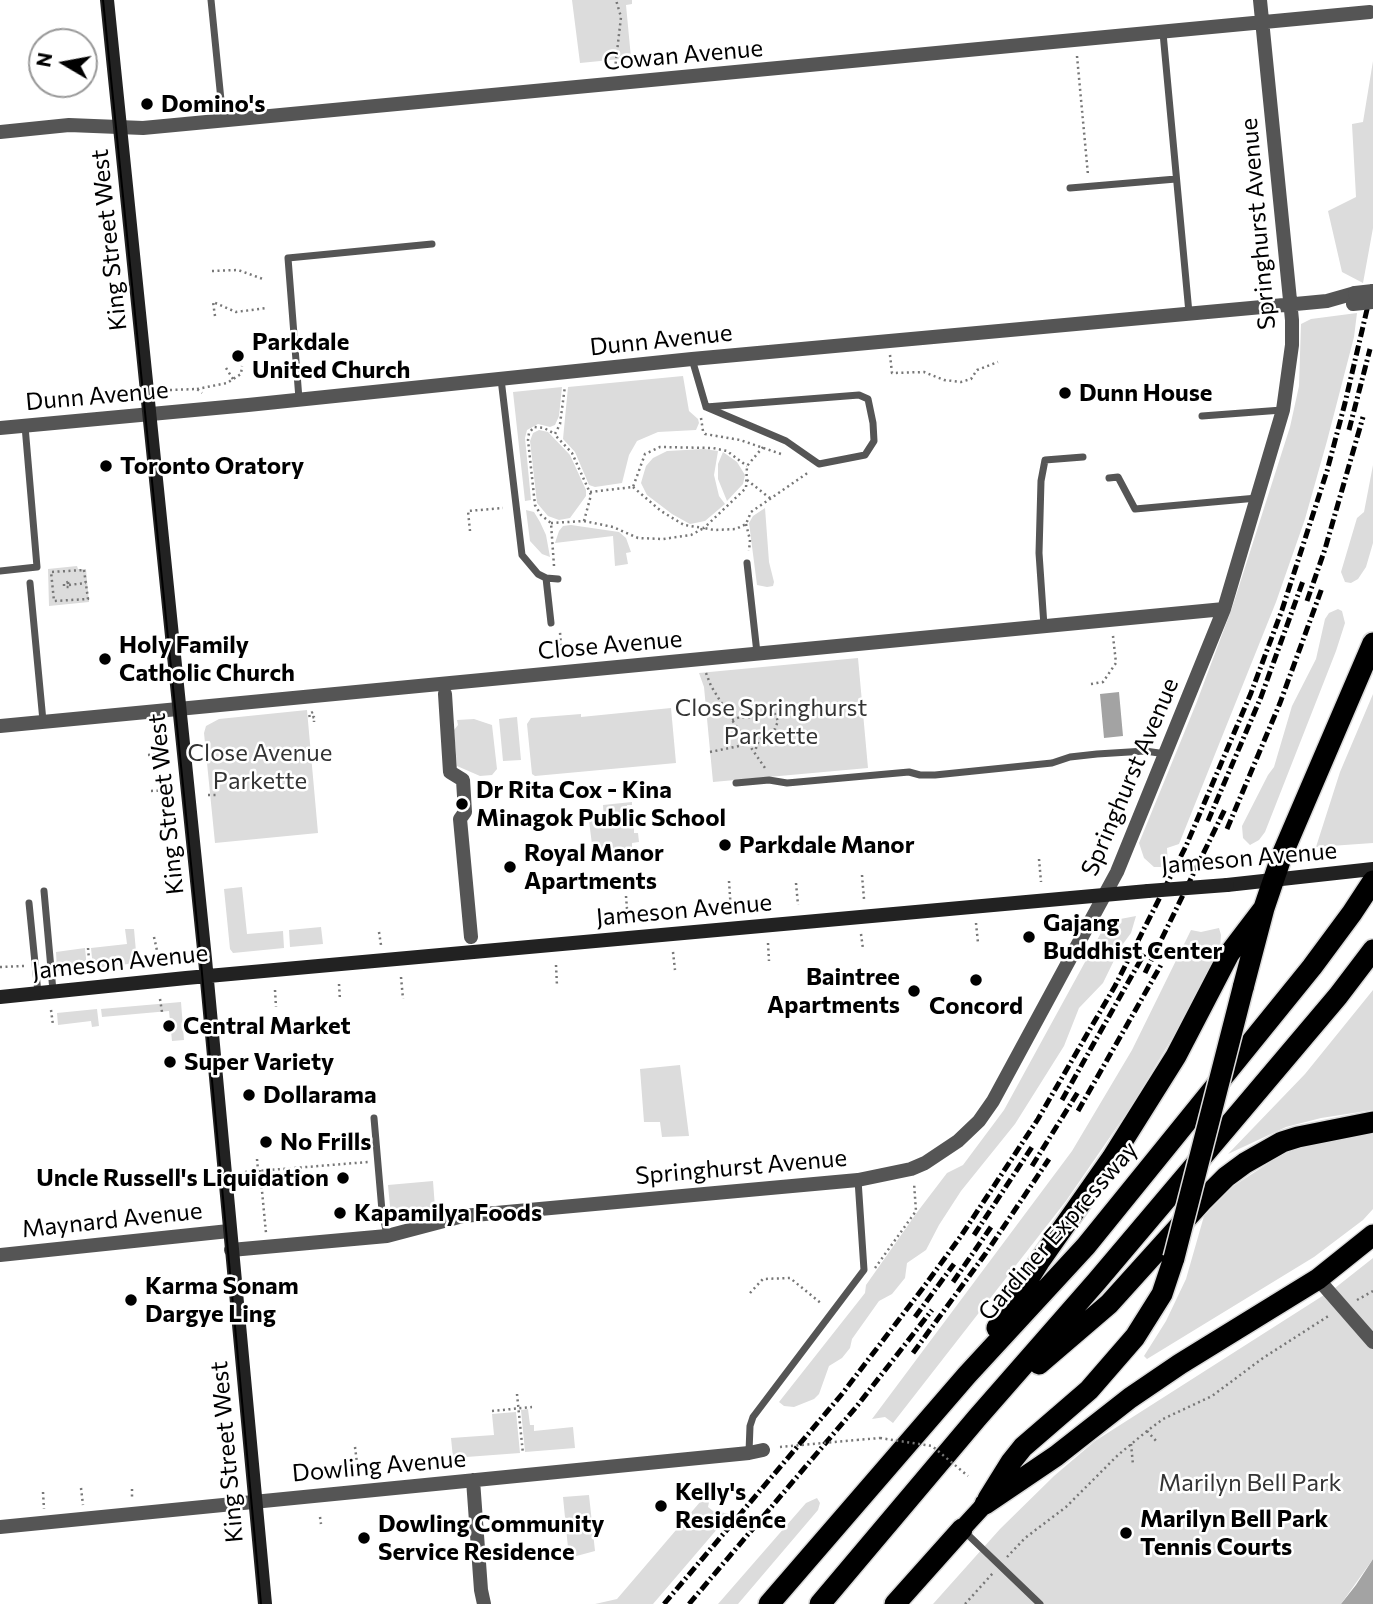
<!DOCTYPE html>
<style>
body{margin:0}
#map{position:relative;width:1373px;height:1604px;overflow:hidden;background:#fff;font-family:Commissioner,sans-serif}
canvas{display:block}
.north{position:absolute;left:28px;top:28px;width:70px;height:70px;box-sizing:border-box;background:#fff;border:2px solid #999;border-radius:50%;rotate:280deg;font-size:19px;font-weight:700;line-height:28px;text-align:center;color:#000}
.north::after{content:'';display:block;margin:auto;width:24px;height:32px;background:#000;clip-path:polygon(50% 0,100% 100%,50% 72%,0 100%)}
</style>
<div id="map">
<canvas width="1373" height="1604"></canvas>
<div class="north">N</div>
</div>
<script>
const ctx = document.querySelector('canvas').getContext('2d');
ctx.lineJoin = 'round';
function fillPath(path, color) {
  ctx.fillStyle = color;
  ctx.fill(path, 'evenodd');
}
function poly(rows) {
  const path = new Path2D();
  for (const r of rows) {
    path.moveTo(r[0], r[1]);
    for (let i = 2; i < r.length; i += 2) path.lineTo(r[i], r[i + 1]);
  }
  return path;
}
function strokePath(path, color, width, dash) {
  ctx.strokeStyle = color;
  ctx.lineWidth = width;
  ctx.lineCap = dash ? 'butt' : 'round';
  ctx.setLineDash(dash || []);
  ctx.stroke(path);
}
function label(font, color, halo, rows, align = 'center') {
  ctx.font = font + ' Commissioner,sans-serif';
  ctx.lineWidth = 5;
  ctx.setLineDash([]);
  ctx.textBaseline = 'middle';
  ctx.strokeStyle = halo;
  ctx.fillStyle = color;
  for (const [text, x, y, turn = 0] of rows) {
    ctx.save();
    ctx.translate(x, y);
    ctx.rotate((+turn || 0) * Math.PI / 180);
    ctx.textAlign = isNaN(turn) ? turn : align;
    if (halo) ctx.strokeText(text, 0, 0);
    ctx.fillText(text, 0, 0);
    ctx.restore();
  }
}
fillPath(poly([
 [572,0,632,0,632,4,626,5,631,58,580,63],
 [1373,61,1373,228,1363,283,1342,272,1328,211,1356,197,1352,124,1363,122],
 [1357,313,1354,337,1327,441,1305,519,1276,602,1179,844,1167,848,1168,867,1154,867,1144,858,1139,843,1196,704,1232,608,1290,427,1299,386,1301,324,1311,319],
 [683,376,689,411,698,419,699,423,696,430,658,432,637,441,629,455,622,483,595,487,589,485,575,452,563,439,568,387],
 [562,387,559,416,555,425,550,427,538,424,527,430,525,438,531,500,525,501,513,392],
 [539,430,548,432,570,455,586,490,586,496,570,518,559,520,548,516,537,503,530,441,533,433],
 [704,449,718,451,714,475,719,496,725,504,705,521,690,524,672,514,647,495,641,483,643,476,646,466,653,458,667,451],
 [723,452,737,462,745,475,743,484,727,501,718,479,718,464],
 [1373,465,1373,543,1366,567,1358,579,1351,583,1345,582,1341,572,1357,518,1364,512],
 [765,508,769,562,774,582,773,586,767,587,757,585,749,523,753,516],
 [526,510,534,512,540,522,546,535,550,557,542,554,530,541],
 [571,525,619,532,626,538,631,552,626,553,628,564,615,566,613,536,555,543,559,531,563,526],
 [77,566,78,569,86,569,89,602,49,606,48,569],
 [1338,609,1342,611,1345,623,1336,651,1265,832,1259,840,1250,845,1243,838,1242,826,1268,775,1274,767,1292,706,1316,659,1325,619,1329,613],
 [858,658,868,768,713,782,704,687,699,673],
 [1373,694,1373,843,1316,847,1340,772],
 [671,708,676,763,535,776,532,774,527,724,531,718,581,714,581,717],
 [307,710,318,833,215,843,204,733,206,726,219,719],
 [517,717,521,760,503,761,499,719],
 [474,719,492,725,497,769,492,775,480,776,457,766,454,730,458,725,457,720],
 [632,802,632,805,627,805,630,828,634,828,634,833,638,833,639,842,632,843,632,849,626,850,626,854,603,856,602,852,593,852,589,821,604,820,603,805],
 [242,887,247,934,283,931,284,948,233,953,230,949,224,889],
 [1136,916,1131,933,1120,948,1103,983,1079,1008,1064,1046,1015,1124,961,1191,939,1225,926,1250,907,1263,905,1278,892,1294,879,1301,852,1339,850,1348,842,1358,829,1366,819,1394,814,1399,794,1407,784,1406,779,1402,865,1293,866,1285,918,1211,947,1173,963,1165,1004,1110,1102,931,1108,923,1115,920],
 [321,927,323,944,290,947,289,930],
 [1219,928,1221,935,1220,948,1200,992,1130,1108,1066,1201,893,1423,885,1417,872,1419,1072,1151,1132,1050,1191,930,1201,932],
 [125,929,134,929,137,963,93,968,91,948,127,944],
 [85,948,87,968,57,971,56,952],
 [1373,990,1373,1110,1321,1118,1286,1127,1228,1154,1305,1074],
 [181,1002,184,1040,172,1041,169,1011,102,1017,101,1009],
 [97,1009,99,1026,92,1027,91,1021,58,1025,57,1013],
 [680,1065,689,1136,662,1137,660,1122,644,1122,640,1069],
 [1373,1133,1373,1209,1363,1220,1314,1257,1147,1359,1144,1356,1166,1321,1186,1279,1204,1216,1232,1187,1281,1155,1306,1146],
 [433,1181,435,1208,393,1219,391,1217,388,1185],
 [1373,1258,1373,1559,1341,1604,933,1604,1000,1529,1054,1476,1095,1441,1335,1288],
 [528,1409,530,1425,534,1425,534,1431,573,1427,575,1448,525,1452,521,1410],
 [516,1412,520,1453,453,1458,451,1438,494,1435,492,1414],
 [712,1488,708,1507,713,1511,730,1514,653,1604,595,1604,617,1599],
 [589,1495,595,1551,569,1558,563,1497],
 [817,1498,820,1503,818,1510,738,1604,718,1604,806,1503]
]), '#dcdcdc');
fillPath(poly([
 [1119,692,1123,736,1104,738,1100,694],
 [1373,1559,1373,1604,1341,1604,1356,1585]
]), '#a3a3a3');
const primary = poly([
 [962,1529,985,1504]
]);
const highway = poly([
 [1243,988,1264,908,1282,855,1373,643],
 [997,1328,1039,1262,1112,1158,1176,1056,1229,954,1264,908],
 [1039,1364,1109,1304,1203,1200,1226,1177,1245,1163,1282,1142,1298,1137,1373,1122],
 [988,1499,1011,1462,1023,1447,1089,1390,1135,1337,1162,1294,1174,1258],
 [985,1504,1056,1456,1130,1398,1180,1364,1318,1279,1373,1235],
 [769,1604,967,1375,1086,1246,1312,967,1352,913,1373,881],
 [820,1604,977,1418,1097,1281,1338,996,1373,950],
 [895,1604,962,1529]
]);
strokePath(primary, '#dbdbdb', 21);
strokePath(highway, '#dbdbdb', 24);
strokePath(poly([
 [1077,56,1088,175],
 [615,69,621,17,616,0],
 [212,271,238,270,263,279],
 [215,316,213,302,236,312,266,308],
 [890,355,892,373,924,372,944,380,961,382,971,379,977,370,998,362],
 [226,368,233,379],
 [197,389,227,383,241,374,242,366],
 [170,390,197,389,202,393],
 [701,418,703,431,705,434,740,440,784,455],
 [747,480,771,499],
 [633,487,661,511,684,525,704,528,746,488,747,466,763,447],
 [590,492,633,487,645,454,660,447,713,448,727,451,747,466],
 [584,521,613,527,638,538,663,539,691,535,704,528,714,530,736,529,746,524,751,512,809,472],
 [551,523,584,521,591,495,572,453,555,435],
 [746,524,750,540,749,551],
 [470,531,468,511,503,508],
 [554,566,551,523,541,515,535,505,528,440,529,433,534,427,544,428,555,434,560,424,565,386],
 [84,570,88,599,54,601,51,572,84,570],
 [68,582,69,587,64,587,64,583,68,582],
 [69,585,86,583],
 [557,656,561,646,560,632],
 [706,673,711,686,732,720,765,768],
 [1091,684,1103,682,1116,663,1113,636],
 [313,712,309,714,310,718,314,717,314,722],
 [732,720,740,717,752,718,770,712,775,714,778,721,775,729,759,740,755,751],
 [710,752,749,744],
 [148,755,160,754],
 [151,791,166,790],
 [208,795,217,795],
 [1039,859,1041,882],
 [862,875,864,899],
 [729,881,731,911],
 [796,883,798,905],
 [626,896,628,922],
 [976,923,978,943],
 [379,932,381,945],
 [861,934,863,949],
 [154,937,160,964],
 [768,943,769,961],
 [88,948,90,971],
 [673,952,675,970],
 [556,965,557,986],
 [0,967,24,966],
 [401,977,403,999],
 [339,984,340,1000],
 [275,990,276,1007],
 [160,999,162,1012],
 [51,1010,53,1025],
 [257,1159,258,1170],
 [260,1170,266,1233],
 [245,1172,368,1162],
 [875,1268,916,1211,914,1183],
 [750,1293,763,1279,790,1278,822,1304],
 [1357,1300,1373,1291],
 [517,1394,523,1454],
 [492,1411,532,1407],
 [1147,1431,1158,1443],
 [857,1440,880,1438],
 [1131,1444,1133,1465],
 [355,1447,358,1471],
 [81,1488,83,1505],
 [132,1489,132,1497],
 [43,1492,44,1509],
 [320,1517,321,1524],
 [1007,1557,1025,1538,1066,1507,1118,1455,1147,1431,1163,1419,1212,1396,1263,1358,1330,1315],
 [965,1604,993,1573]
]), '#777', 2.5, [2, 3.5]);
strokePath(poly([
 [211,0,223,120],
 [1163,33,1189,313],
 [1070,188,1176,179],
 [692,359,706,407,786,441,819,464,865,455,874,441,873,423,868,399,859,395,706,407],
 [501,379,522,555,538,574,546,578,558,579],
 [299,399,288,258,432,244],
 [1202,416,1282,410],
 [1109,478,1118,477,1135,509,1257,498],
 [747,563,757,653],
 [0,571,37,567,25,426],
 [546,578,551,623],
 [30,583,43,721],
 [1044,626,1039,553,1041,481,1045,460,1083,457],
 [736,783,769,780,787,783,909,772,920,775,935,775,1052,763,1070,757,1097,754,1145,751,1166,754],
 [44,891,53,991],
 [29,903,38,993],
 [374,1118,382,1211,387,1235],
 [749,1452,750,1426,753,1417,864,1270,858,1180],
 [965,1532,1040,1604]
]), '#555', 7);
strokePath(poly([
 [0,132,69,125,143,128,1370,12],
 [0,428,248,405,692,359,1306,303,1327,301,1355,293],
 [445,694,450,772,463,780,465,812,460,819,471,937],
 [0,726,1224,609],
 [231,1250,387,1236,463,1216,858,1180,911,1169,925,1163,958,1141,979,1121,993,1101,1117,872,1224,609,1283,410,1292,345,1292,320,1260,0],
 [0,1255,229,1231],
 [1318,1279,1373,1342],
 [473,1480,481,1590,484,1604],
 [0,1527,749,1453,763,1450]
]), '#555', 14);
strokePath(poly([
 [107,0,205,959,265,1604],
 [1227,885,1373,869],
 [0,997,186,978,1148,891]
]), '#222', 14);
strokePath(primary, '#000', 18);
strokePath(highway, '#000', 21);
strokePath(poly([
 [103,0,200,952,261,1604]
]), '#000', 2);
strokePath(poly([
 [1349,430,1370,349],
 [1307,601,1325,549,1363,417],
 [1208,821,1261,697,1303,581],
 [1227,829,1280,703,1322,588],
 [1145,973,1225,809],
 [1062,1100,1144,954],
 [1078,1111,1161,965],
 [1032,1166,1078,1092],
 [974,1235,1032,1147],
 [953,1282,991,1227],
 [915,1317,954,1264],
 [913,1353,986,1253,1049,1159],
 [664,1604,842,1394,923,1288,961,1236,1038,1119,1115,986,1186,846,1251,693,1282,610,1327,471,1345,403,1373,284],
 [689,1604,857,1406,932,1310]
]), '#000', 5, [10, 3.5, 2, 3.5]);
const highwayBridge = poly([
 [1174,1258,1243,988]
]);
strokePath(highwayBridge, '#dbdbdb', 24, []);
strokePath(poly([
 [880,1438,932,1446,968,1476],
 [780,1447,857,1440]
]), '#777', 2.5, [2, 3.5]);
strokePath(poly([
 [1355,293,1373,291],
 [1353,304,1373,302]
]), '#555', 14);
strokePath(poly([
 [1148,891,1227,885]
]), '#222', 14);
strokePath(highwayBridge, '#000', 21);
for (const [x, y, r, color] of [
 [147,104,7,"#000"],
 [238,356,7,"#000"],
 [1065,393,7,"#000"],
 [106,466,7,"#000"],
 [105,659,7,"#000"],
 [462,804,7,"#000"],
 [725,845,7,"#000"],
 [510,867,7,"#000"],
 [1029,937,7,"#000"],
 [976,980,7,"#000"],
 [914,991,7,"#000"],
 [169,1026,7,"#000"],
 [170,1062,7,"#000"],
 [249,1095,7,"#000"],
 [266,1142,7,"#000"],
 [343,1178,7,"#000"],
 [340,1213,7,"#000"],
 [131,1300,7,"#000"],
 [661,1506,7,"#000"],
 [1126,1533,7,"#000"],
 [364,1538,7,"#000"]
]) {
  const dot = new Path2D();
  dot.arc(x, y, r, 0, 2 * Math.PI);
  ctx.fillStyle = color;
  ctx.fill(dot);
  strokePath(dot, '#fff', 2.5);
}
label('24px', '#000', '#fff', [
 ["Cowan Avenue",683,55,-5],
 ["Springhurst Avenue",1258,224,-95],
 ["King Street West",109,240,-96],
 ["Dunn Avenue",661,340,-6],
 ["Dunn Avenue",97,396,-5],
 ["Close Avenue",610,645,-5],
 ["Springhurst Avenue",1130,777,-67],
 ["King Street West",166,804,-96],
 ["Jameson Avenue",1249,858,-5],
 ["Jameson Avenue",684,910,-5],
 ["Jameson Avenue",120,962,-6],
 ["Springhurst Avenue",741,1167,-5],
 ["Maynard Avenue",112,1220,-6],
 ["Gardiner Expressway",1058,1231,-49],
 ["King Street West",227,1452,-95],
 ["Dowling Avenue",379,1466,-5]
]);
label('bold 24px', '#000', '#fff', [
 ["Domino's",161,104],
 ["Parkdale",252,342],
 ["United Church",252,370],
 ["Dunn House",1079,393],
 ["Toronto Oratory",120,466],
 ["Holy Family",119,645],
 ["Catholic Church",119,673],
 ["Dr Rita Cox - Kina",476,790],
 ["Minagok Public School",476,818],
 ["Parkdale Manor",739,845],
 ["Royal Manor",524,853],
 ["Apartments",524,881],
 ["Gajang",1043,923],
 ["Buddhist Center",1043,951],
 ["Baintree",900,977,"right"],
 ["Apartments",900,1005,"right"],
 ["Concord",976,1006,"center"],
 ["Central Market",183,1026],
 ["Super Variety",184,1062],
 ["Dollarama",263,1095],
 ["No Frills",280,1142],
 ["Uncle Russell's Liquidation",329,1178,"right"],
 ["Kapamilya Foods",354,1213],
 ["Karma Sonam",145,1286],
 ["Dargye Ling",145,1314],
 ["Kelly's",675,1492],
 ["Residence",675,1520],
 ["Marilyn Bell Park",1140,1519],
 ["Tennis Courts",1140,1547],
 ["Dowling Community",378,1524],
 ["Service Residence",378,1552]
], 'left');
label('24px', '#333', '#fff', [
 ["Close Springhurst",771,708],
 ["Parkette",771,736],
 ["Close Avenue",260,753],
 ["Parkette",260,781],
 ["Marilyn Bell Park",1250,1483]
]);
</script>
